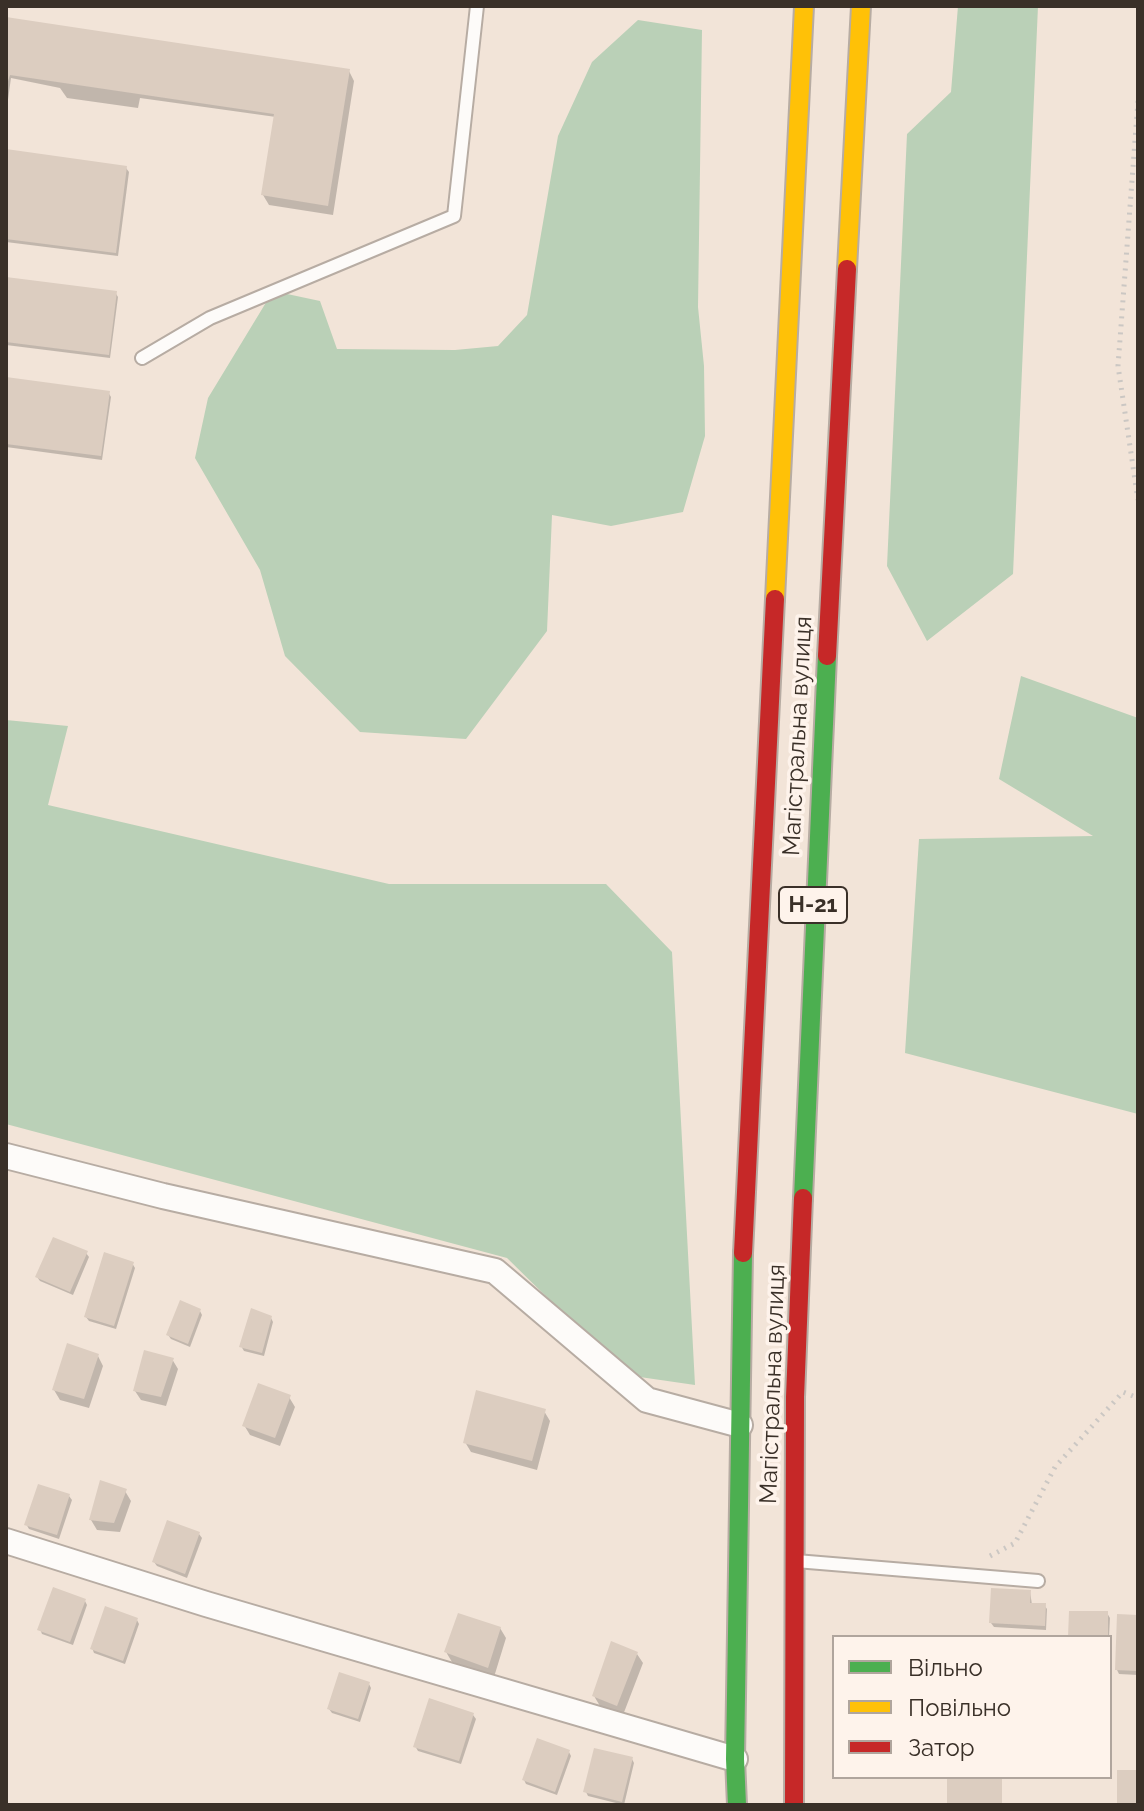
<!DOCTYPE html>
<meta charset="utf-8">
<style>
body{margin:0}
#map{position:relative;width:1144px;height:1811px;overflow:hidden;background:#f2e4d8;font-family:Raleway,sans-serif}
canvas{display:block}
.frame{position:absolute;inset:0;border:8px solid #3a3028;pointer-events:none}
.legend{position:absolute;left:832px;top:1635px;width:280px;height:144px;box-sizing:border-box;background:#fef3eb;border:2px solid #b0a59d;margin:0;padding:10px 14px;list-style:none;font-size:24px;color:#3a3028}
.legend li{display:flex;align-items:center;gap:16px;height:40px}
.legend b{width:40px;border:2px solid #b0a59d}
</style>
<div id="map">
<canvas width="1144" height="1811"></canvas>
<div class="frame"></div>
<ul class="legend">
<li><b style="height:10px;background:#4caf50"></b>Вільно</li>
<li><b style="height:10px;background:#ffc107"></b>Повільно</li>
<li><b style="height:10px;background:#c62828"></b>Затор</li>
</ul>
</div>
<script>
const ctx = document.querySelector('canvas').getContext('2d');
ctx.lineJoin = 'round';
function fillPath(path, color) {
  ctx.fillStyle = color;
  ctx.fill(path, 'evenodd');
}
function poly(rows) {
  const path = new Path2D();
  for (const r of rows) {
    path.moveTo(r[0], r[1]);
    for (let i = 2; i < r.length; i += 2) path.lineTo(r[i], r[i + 1]);
  }
  return path;
}
function strokePath(path, color, width, dash) {
  ctx.strokeStyle = color;
  ctx.lineWidth = width;
  ctx.lineCap = dash ? 'butt' : 'round';
  ctx.setLineDash(dash || []);
  ctx.stroke(path);
}
function label(font, color, halo, rows, align = 'center') {
  ctx.font = font + ' Raleway,sans-serif';
  ctx.lineWidth = 7;
  ctx.setLineDash([]);
  ctx.textBaseline = 'middle';
  ctx.strokeStyle = halo;
  ctx.fillStyle = color;
  for (const [text, x, y, turn = 0] of rows) {
    ctx.save();
    ctx.translate(x, y);
    ctx.rotate((+turn || 0) * Math.PI / 180);
    ctx.textAlign = isNaN(turn) ? turn : align;
    if (halo) ctx.strokeText(text, 0, 0);
    ctx.fillText(text, 0, 0);
    ctx.restore();
  }
}
fillPath(poly([
 [958,6,1038,6,1013,574,927,641,887,566,907,134,951,92],
 [638,20,702,30,698,307,704,366,705,436,683,512,611,526,552,515,547,631,466,739,360,732,285,656,260,570,195,458,208,398,273,291,320,301,337,349,455,350,498,346,527,315,558,136,592,62],
 [1021,676,1138,718,1138,1114,905,1053,919,839,1093,836,999,779],
 [6,720,68,726,48,805,389,884,606,884,672,952,695,1385,626,1375,507,1258,6,1124]
]), '#bad0b7');
fillPath(poly([
 [6,19,349,71,354,81,333,215,269,205,263,195,276,117,140,98,138,108,67,98,60,88,11,78,6,114],
 [6,151,126,168,129,172,118,256,6,242],
 [6,279,115,292,118,297,110,358,6,345],
 [6,379,108,392,111,397,102,460,6,447],
 [86,1253,89,1257,73,1295,40,1281,37,1277],
 [132,1263,135,1268,116,1329,89,1321,86,1317],
 [200,1311,202,1315,190,1347,171,1339,168,1335],
 [271,1318,273,1322,264,1356,244,1351,241,1346],
 [98,1356,103,1366,89,1408,60,1400,54,1390],
 [172,1359,178,1369,166,1406,141,1400,135,1391],
 [289,1397,295,1407,280,1446,250,1435,244,1425],
 [544,1411,550,1421,537,1470,471,1452,465,1442],
 [125,1491,131,1501,120,1532,97,1530,91,1520],
 [69,1496,72,1500,59,1539,29,1529,26,1524],
 [199,1534,202,1538,187,1578,157,1566,154,1562],
 [1030,1591,1032,1605,1044,1605,1047,1609,1046,1630,994,1627,991,1623],
 [85,1601,87,1605,73,1645,42,1634,40,1629],
 [1107,1613,1110,1618,1109,1637,1070,1637],
 [1138,1617,1138,1675,1119,1674,1117,1670],
 [137,1620,139,1624,125,1664,94,1653,92,1648],
 [500,1628,506,1638,494,1677,452,1662,446,1652],
 [637,1654,643,1663,623,1715,600,1706,594,1696],
 [369,1684,371,1688,360,1722,332,1713,329,1709],
 [473,1715,476,1719,461,1764,418,1751,415,1746],
 [569,1752,571,1756,557,1795,526,1784,524,1780],
 [632,1759,634,1763,624,1805,588,1796,586,1792]
]), '#0003');
fillPath(poly([
 [6,17,350,69,328,206,261,195,274,114,10,75,6,87],
 [6,149,127,166,116,253,6,239],
 [6,277,117,291,109,355,6,342],
 [6,377,110,391,101,456,6,444],
 [53,1237,88,1251,70,1292,35,1277],
 [104,1252,134,1262,114,1326,84,1317],
 [180,1300,201,1309,188,1344,166,1335],
 [251,1308,272,1316,262,1353,239,1347],
 [67,1343,99,1354,84,1399,52,1390],
 [144,1350,174,1358,161,1397,133,1391],
 [258,1383,291,1395,275,1438,242,1426],
 [476,1390,546,1409,532,1461,463,1443],
 [100,1480,127,1489,114,1523,89,1520],
 [38,1484,70,1494,57,1535,24,1525],
 [167,1520,200,1532,185,1574,152,1562],
 [53,1587,86,1599,70,1642,37,1630],
 [991,1588,1031,1590,1030,1603,1046,1603,1045,1626,989,1623],
 [105,1606,138,1618,123,1661,90,1649],
 [1069,1611,1108,1611,1108,1637,1068,1637],
 [458,1613,501,1627,488,1668,444,1652],
 [1117,1614,1138,1615,1138,1671,1115,1670],
 [611,1641,638,1652,617,1706,592,1696],
 [339,1672,370,1682,358,1719,327,1709],
 [429,1698,474,1713,459,1761,413,1747],
 [537,1738,570,1750,555,1792,522,1780],
 [594,1748,633,1757,622,1802,583,1792],
 [1117,1770,1138,1770,1138,1805,1117,1805],
 [947,1778,1002,1778,1002,1805,947,1805]
]), '#dccdc0');
const lane = poly([
 [142,358,210,318,454,216,477,6],
 [796,1561,1038,1581]
]);
const street = poly([
 [6,1156,163,1196,495,1271,647,1400,740,1425],
 [6,1541,206,1604,735,1759]
]);
const fast = poly([
 [803,1198,827,656],
 [737,1805,735,1759,743,1253]
]);
const slow = poly([
 [847,269,861,6],
 [775,599,804,6]
]);
const jam = poly([
 [827,656,847,269],
 [743,1253,775,599],
 [794,1805,795,1397,803,1198]
]);
strokePath(lane, '#b7aca3', 16);
strokePath(street, '#b7aca3', 28);
strokePath(fast, '#b7aca3', 22);
strokePath(slow, '#b7aca3', 22);
strokePath(jam, '#b7aca3', 22);
strokePath(poly([
 [1138,101,1118,366,1138,500],
 [990,1556,1015,1543,1055,1467,1123,1392,1138,1398]
]), '#cbc7c3', 5, [2, 6]);
strokePath(lane, '#fdfbf9', 12);
strokePath(street, '#fdfbf9', 24);
strokePath(fast, '#4caf50', 18);
strokePath(slow, '#ffc107', 18);
strokePath(jam, '#c62828', 18);
for (const [x, y, w] of [
 [813,905,68]
]) {
  const box = new Path2D();
  box.roundRect(x - w / 2, y - 18, w, 36, 6);
  ctx.fillStyle = '#fef3eb';
  ctx.fill(box);
  strokePath(box, '#3a3028', 2);
}
label('bold 22px', '#3a3028', null, [
 ["Н-21",813,905]
]);
label('24px', '#3a3028', '#fef3eb', [
 ["Магістральна вулиця",798,736,-87],
 ["Магістральна вулиця",773,1384,-88]
]);
</script>
